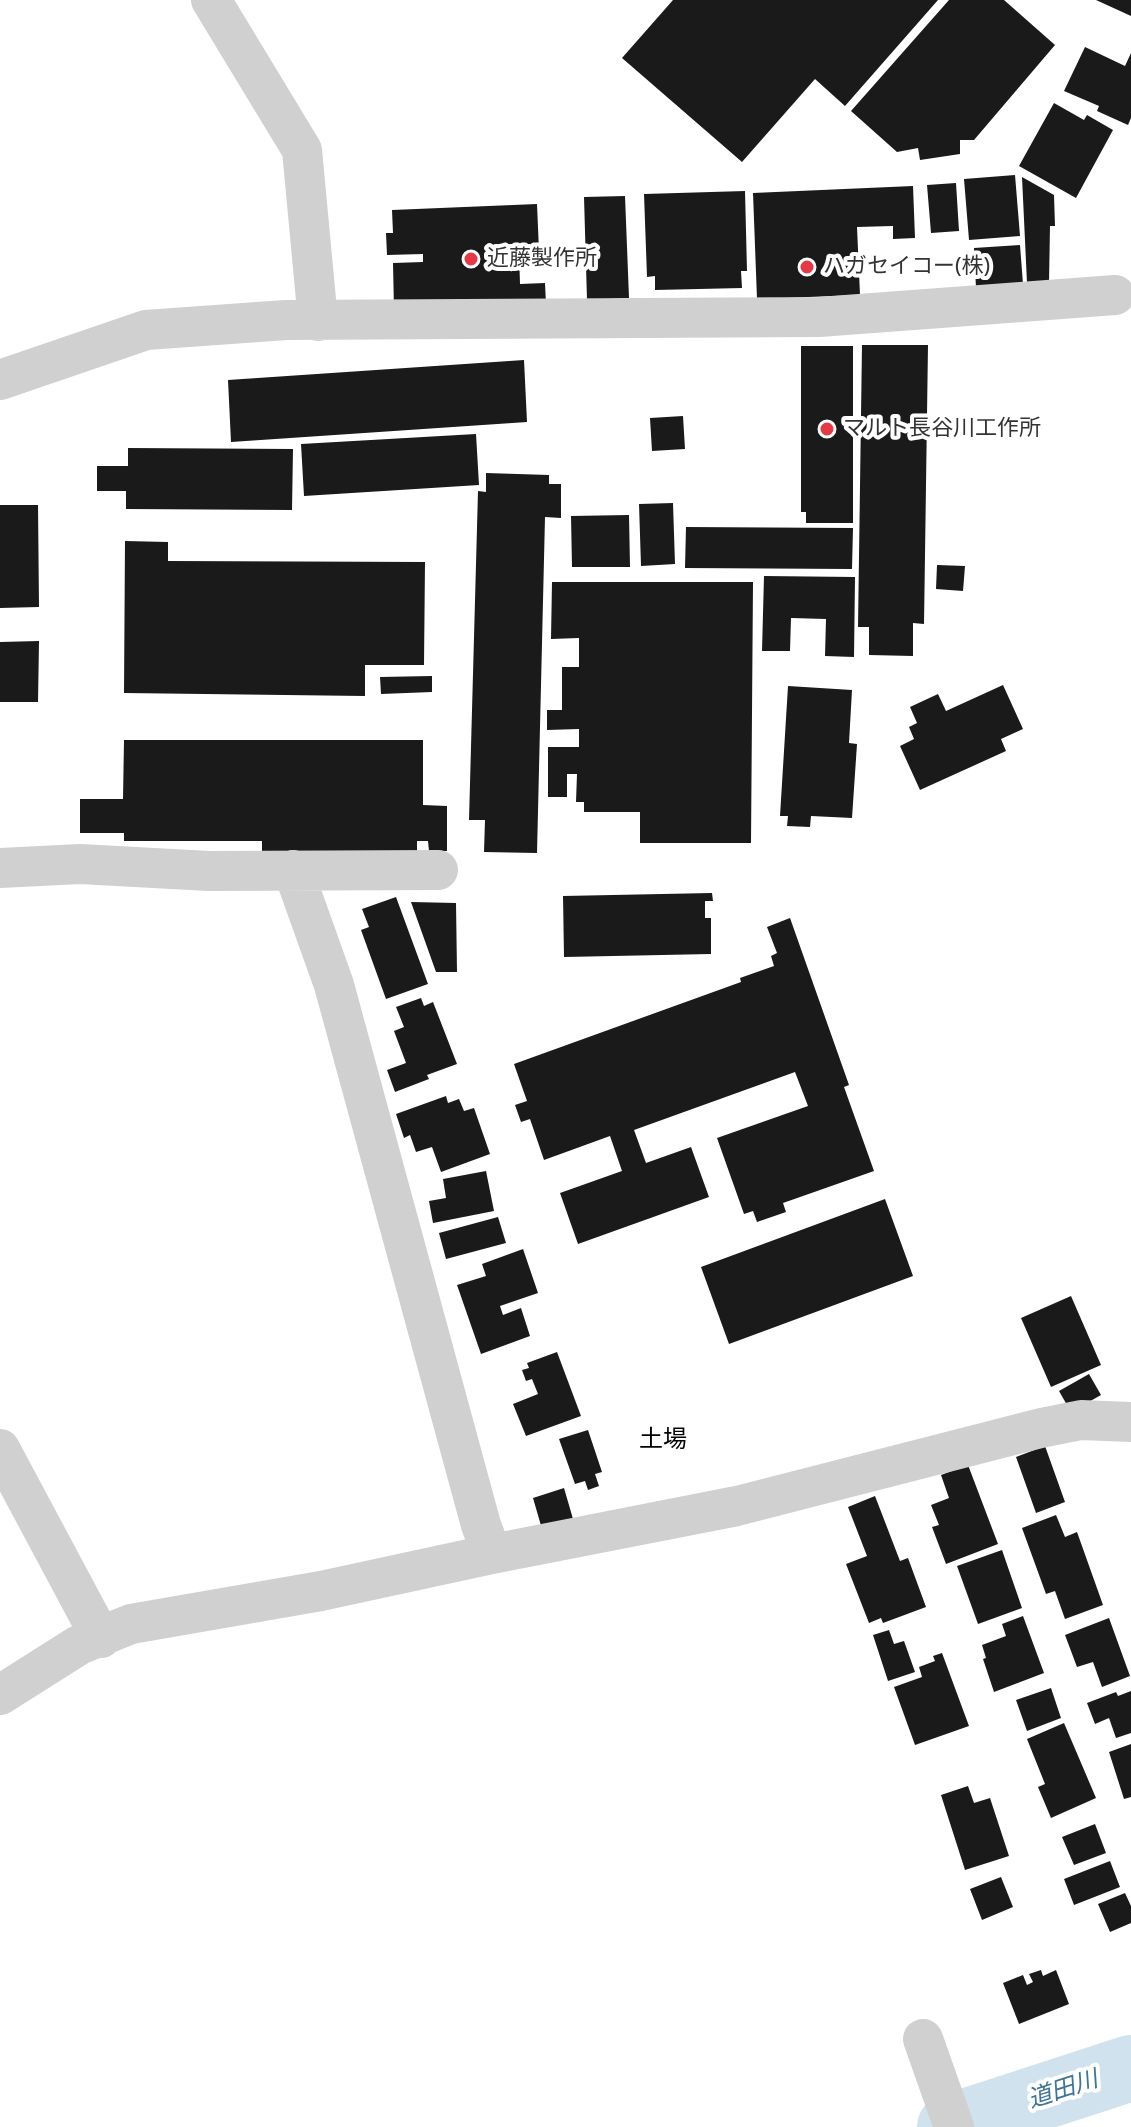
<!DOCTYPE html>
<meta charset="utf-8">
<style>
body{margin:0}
canvas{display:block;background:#fff}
</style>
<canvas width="1131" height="2127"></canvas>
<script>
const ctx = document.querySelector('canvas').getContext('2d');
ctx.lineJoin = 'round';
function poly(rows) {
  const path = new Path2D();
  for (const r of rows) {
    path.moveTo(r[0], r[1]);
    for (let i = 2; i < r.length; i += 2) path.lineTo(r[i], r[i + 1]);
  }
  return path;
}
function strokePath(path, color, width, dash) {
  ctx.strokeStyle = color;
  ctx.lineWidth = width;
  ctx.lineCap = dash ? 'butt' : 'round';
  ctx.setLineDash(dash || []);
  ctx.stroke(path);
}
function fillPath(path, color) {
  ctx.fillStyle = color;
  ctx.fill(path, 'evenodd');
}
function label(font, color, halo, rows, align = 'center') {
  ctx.font = font + ' "Noto Sans","Noto Sans JP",sans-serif';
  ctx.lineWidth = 8;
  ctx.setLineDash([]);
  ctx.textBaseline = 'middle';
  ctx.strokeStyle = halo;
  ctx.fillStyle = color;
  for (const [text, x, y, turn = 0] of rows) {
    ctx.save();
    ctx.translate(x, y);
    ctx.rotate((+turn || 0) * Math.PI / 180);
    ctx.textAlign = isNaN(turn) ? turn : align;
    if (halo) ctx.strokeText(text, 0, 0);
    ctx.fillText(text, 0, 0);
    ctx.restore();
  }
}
strokePath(poly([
 [950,2127,1131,2068]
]), '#cfe2ee', 66);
fillPath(poly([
 [673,0,938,0,845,106,815,79,742,162,622,58],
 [949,0,1004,0,1055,45,974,140,960,140,960,154,920,160,918,148,897,152,851,111],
 [1096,0,1131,0,1131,16],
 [1085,47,1125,66,1131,53,1131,118,1128,125,1097,111,1099,106,1064,91],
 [1054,103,1084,120,1087,115,1113,130,1076,198,1019,166],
 [1015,175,1020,236,969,240,964,179],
 [1022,177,1054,195,1055,226,1050,226,1049,283,1027,283],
 [956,183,959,231,931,233,927,185],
 [913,186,915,238,893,239,893,226,857,227,860,295,757,299,753,193],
 [745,191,747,271,741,271,742,288,655,290,655,276,647,277,644,194],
 [625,196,629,298,587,300,584,197],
 [537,204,539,251,519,252,520,284,545,283,546,304,394,310,393,263,423,262,423,254,387,255,386,233,393,233,392,210],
 [1020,245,1023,284,976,288,974,248],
 [862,345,928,345,924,624,913,623,913,656,869,655,869,627,858,627],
 [801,346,853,346,853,523,806,523,806,512,801,512],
 [524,360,527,422,231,442,228,380],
 [683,416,685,449,652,451,650,418],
 [476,434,479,485,304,496,301,444],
 [128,448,293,449,292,510,126,509,126,491,97,491,97,466,128,466],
 [486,473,549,475,549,484,561,484,561,518,545,517,537,853,484,852,485,820,469,820,478,491,486,492],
 [673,503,675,564,641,566,639,504],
 [0,505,38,505,39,607,0,608],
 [629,515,630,567,572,567,571,516],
 [686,527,853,528,852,569,685,568],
 [125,541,168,542,168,561,425,562,424,665,365,665,365,696,124,693],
 [937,565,965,566,963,591,936,589],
 [764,576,855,577,854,657,825,656,826,619,791,618,790,651,762,651],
 [552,582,753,582,751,843,640,843,640,812,584,812,584,802,576,802,577,774,567,774,567,797,548,797,548,747,579,747,579,729,547,730,547,710,562,710,562,667,579,667,579,638,551,639],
 [39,641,38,702,0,702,0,642],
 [432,676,432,692,381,694,380,677],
 [1003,685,1023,729,1001,739,1006,751,920,790,900,746,914,739,909,727,917,723,910,707,938,694,946,711],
 [788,686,852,690,849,743,857,744,852,818,811,816,810,827,787,826,788,816,780,816],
 [124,740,423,740,423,805,447,806,447,851,429,851,428,841,417,841,417,854,262,853,262,841,124,841,124,833,80,833,80,799,123,799],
 [712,893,713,901,705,901,705,918,711,918,711,954,564,957,563,896],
 [396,897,428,984,386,999,361,930,369,927,362,909],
 [411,902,456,903,457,972,436,972],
 [790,918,849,1085,844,1087,874,1171,783,1203,786,1212,757,1222,753,1211,744,1214,717,1138,808,1106,795,1072,634,1130,646,1163,691,1147,709,1197,578,1244,560,1193,622,1171,610,1136,544,1160,530,1119,521,1122,515,1105,527,1101,514,1064,741,982,740,978,774,966,771,956,777,953,767,927],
 [421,998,424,1006,433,1002,457,1064,427,1075,429,1079,395,1092,387,1070,406,1063,394,1031,404,1027,396,1007],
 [446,1096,448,1103,459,1099,464,1111,474,1108,490,1154,441,1172,432,1147,416,1152,410,1135,404,1138,396,1114],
 [486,1171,494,1211,433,1223,429,1201,446,1198,443,1179],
 [885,1199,913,1276,729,1344,701,1267],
 [498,1217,506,1243,446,1259,439,1233],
 [523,1249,538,1293,500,1306,503,1315,521,1308,530,1336,481,1354,457,1285,486,1276,482,1264],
 [1071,1296,1101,1365,1051,1387,1021,1318],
 [557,1352,581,1416,526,1436,513,1404,538,1394,532,1379,526,1381,522,1370,529,1368,527,1363],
 [1089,1374,1101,1395,1071,1412,1059,1391],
 [588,1430,602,1472,595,1474,599,1486,588,1490,585,1481,575,1484,559,1439],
 [1045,1446,1065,1502,1036,1513,1016,1457],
 [968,1465,998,1544,946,1564,932,1527,939,1525,931,1505,949,1498,941,1475],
 [564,1488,573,1519,542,1529,533,1498],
 [875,1496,900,1561,908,1558,926,1607,883,1623,881,1618,869,1623,846,1564,867,1556,848,1507],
 [1056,1515,1065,1537,1077,1532,1103,1605,1065,1619,1055,1591,1046,1594,1022,1528],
 [1002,1550,1022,1608,978,1624,957,1566],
 [1023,1616,1044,1673,994,1692,983,1659,986,1658,982,1645,1006,1636,1002,1624],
 [1109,1618,1130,1676,1102,1687,1093,1662,1077,1667,1065,1635],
 [889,1630,894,1644,904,1641,915,1672,888,1681,873,1635],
 [942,1653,969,1726,915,1745,894,1687,922,1677,919,1667,935,1661,933,1656],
 [1051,1688,1061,1718,1027,1731,1016,1700],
 [1131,1691,1131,1733,1116,1738,1109,1718,1095,1724,1087,1703,1116,1692,1118,1696],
 [1064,1723,1096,1798,1051,1818,1038,1787,1045,1784,1027,1739],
 [1131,1744,1131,1797,1124,1799,1109,1752],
 [968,1786,974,1803,990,1798,1009,1856,965,1870,941,1795],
 [1095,1824,1106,1853,1074,1865,1062,1837],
 [1110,1861,1120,1887,1074,1905,1064,1879],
 [1001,1877,1013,1907,982,1920,970,1889],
 [1125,1893,1131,1906,1131,1923,1110,1932,1098,1904],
 [1041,1970,1043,1976,1056,1970,1069,2004,1019,2024,1003,1983,1023,1975,1027,1985,1033,1982,1029,1974]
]), '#1a1a1a');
strokePath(poly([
 [211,0,302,150,318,321],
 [0,380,146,330,286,320,819,317,1115,295],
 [0,868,80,864,209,871,438,870],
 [293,870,334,985,481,1525,492,1554],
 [0,1449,101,1638],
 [0,1695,79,1645,131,1624,321,1591,492,1554,737,1506,1041,1428,1081,1420,1131,1422],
 [923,2039,954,2127]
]), '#d0d0d0', 40);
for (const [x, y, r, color] of [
 [471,259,8,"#e63946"],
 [807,267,8,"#e63946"],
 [827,429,8,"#e63946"]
]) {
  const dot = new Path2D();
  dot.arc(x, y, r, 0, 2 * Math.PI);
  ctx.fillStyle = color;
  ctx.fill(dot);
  strokePath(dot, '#fff', 3);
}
label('22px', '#333', '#fff', [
 ["近藤製作所",487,259],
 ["ハガセイコー(株)",823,267],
 ["マルト長谷川工作所",843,429]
], 'left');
label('24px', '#000', '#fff', [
 ["土場",663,1440]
]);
label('italic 24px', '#3f7597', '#fff', [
 ["道田川",1063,2090,-18]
]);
</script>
